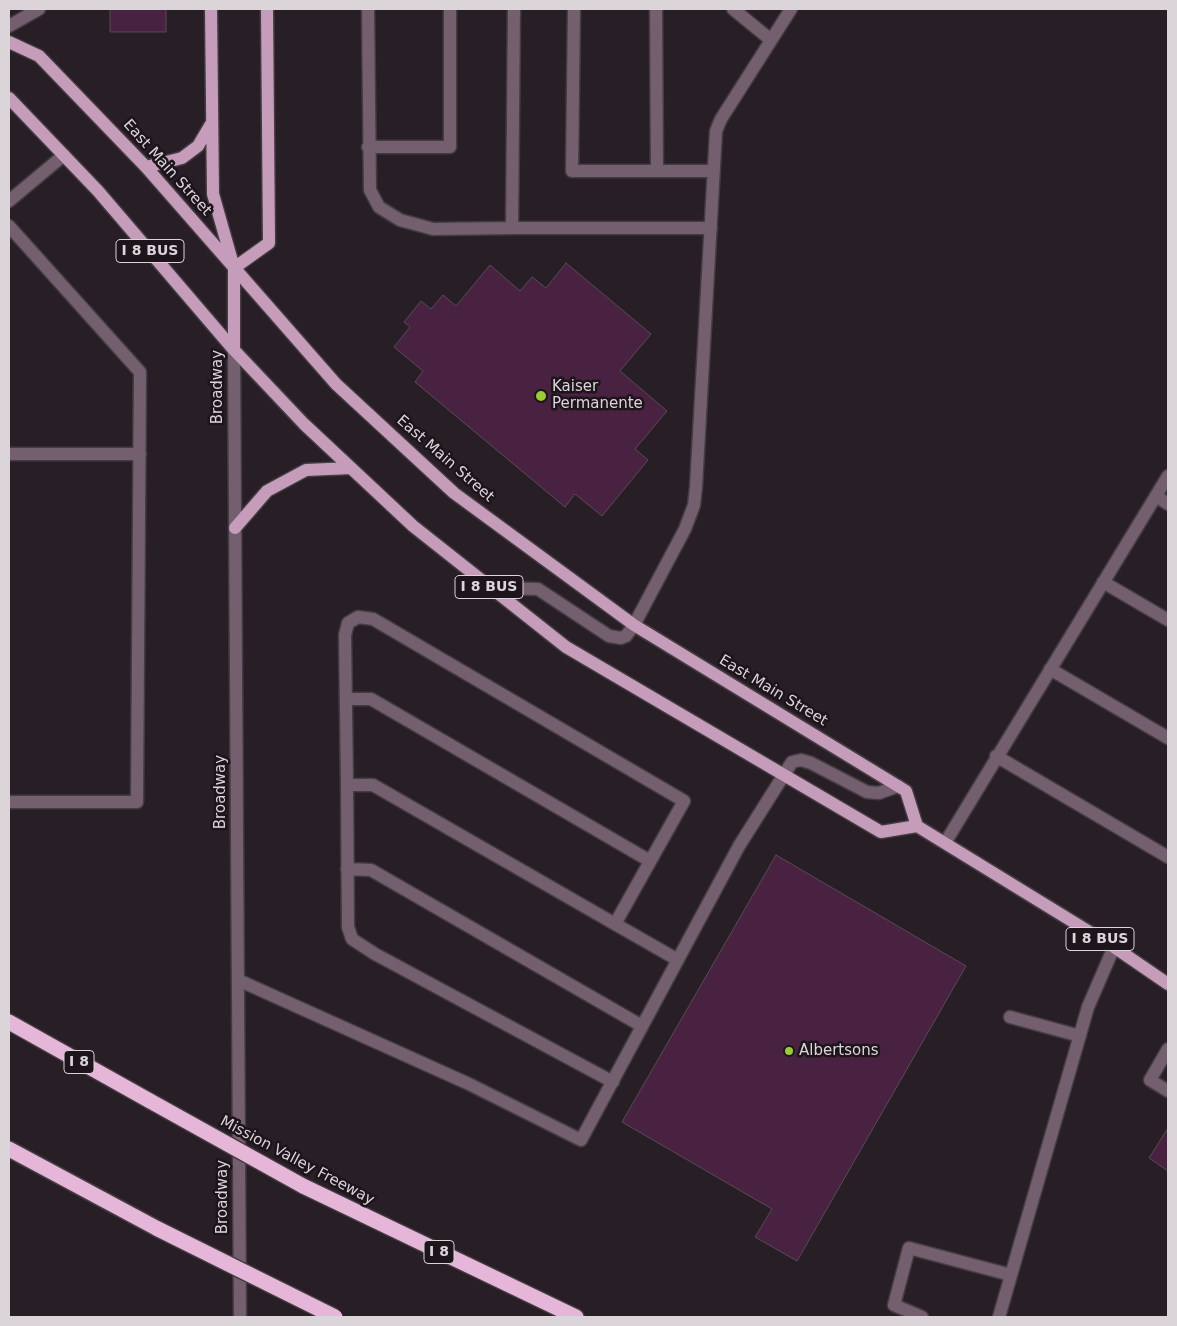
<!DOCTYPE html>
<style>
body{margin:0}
#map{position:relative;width:1177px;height:1326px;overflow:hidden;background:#271f25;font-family:"DejaVu Sans",sans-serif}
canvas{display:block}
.frame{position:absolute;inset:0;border:10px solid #dbd5d9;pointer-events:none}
</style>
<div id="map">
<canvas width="1177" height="1326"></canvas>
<div class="frame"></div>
</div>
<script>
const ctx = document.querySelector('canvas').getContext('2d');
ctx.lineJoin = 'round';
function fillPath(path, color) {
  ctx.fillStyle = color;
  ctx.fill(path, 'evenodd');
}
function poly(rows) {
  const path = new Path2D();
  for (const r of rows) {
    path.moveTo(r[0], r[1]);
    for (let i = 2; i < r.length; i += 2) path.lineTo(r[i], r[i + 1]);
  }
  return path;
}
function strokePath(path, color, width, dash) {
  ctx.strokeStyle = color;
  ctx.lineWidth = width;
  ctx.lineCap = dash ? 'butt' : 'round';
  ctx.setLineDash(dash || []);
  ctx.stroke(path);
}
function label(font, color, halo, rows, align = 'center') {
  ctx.font = font + ' "DejaVu Sans",sans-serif';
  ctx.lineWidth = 5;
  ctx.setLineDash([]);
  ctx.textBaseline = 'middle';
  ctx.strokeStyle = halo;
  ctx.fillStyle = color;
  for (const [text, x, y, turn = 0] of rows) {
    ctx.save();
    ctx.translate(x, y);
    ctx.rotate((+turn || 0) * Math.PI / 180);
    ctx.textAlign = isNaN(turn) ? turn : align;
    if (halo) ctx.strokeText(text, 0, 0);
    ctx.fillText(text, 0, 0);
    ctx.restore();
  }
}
const building = poly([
 [110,9,166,9,166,32,110,32,110,9],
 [566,263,651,334,620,371,667,411,635,449,648,460,602,516,575,494,565,507,415,382,423,371,394,347,410,327,404,322,421,301,431,309,443,295,456,306,490,265,520,291,532,277,546,288,566,263],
 [776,855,966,966,797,1261,755,1237,772,1209,622,1122,776,855],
 [1168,1128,1168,1171,1149,1158,1168,1128]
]);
fillPath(building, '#482240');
strokePath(building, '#574d54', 1);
const minor = poly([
 [368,9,370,190,379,207,400,220,433,229,512,228],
 [514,9,512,228,711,228],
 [574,9,572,171,714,171],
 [656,9,657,171],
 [733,9,771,40],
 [9,26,39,9],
 [368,147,450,147,450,9],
 [9,201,64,155],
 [9,226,140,372,137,802,9,802],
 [234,350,240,1317],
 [9,454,140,454],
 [1156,496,1168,504],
 [1103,582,1168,620],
 [491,588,538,589,609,636,621,638,626,636,634,625,685,529,694,505,696,487,716,131,721,119,791,9],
 [1050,669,1168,738],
 [346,699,371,699,650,861],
 [996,756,1168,857],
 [347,785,348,927,352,939,375,954,613,1082],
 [945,843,1168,476],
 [347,869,371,870,642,1026],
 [615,924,684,801,373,619,358,617,348,623,345,635,347,785,373,785,615,924,678,960],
 [238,980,469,1084,581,1140,739,846,792,762,801,760,811,763,867,792,879,793,898,786],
 [1010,1017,1080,1036],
 [1168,1049,1150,1080,1168,1091],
 [922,1317,894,1305,909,1248,1011,1275],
 [999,1317,1088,1007,1114,947]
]);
const major = poly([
 [211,9,213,194,234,268,234,350],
 [9,42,39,56,146,167,336,384,454,493,634,625,906,791,917,826,1114,947,1168,984],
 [9,98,98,191,234,350,304,424,413,526,566,647,881,832,917,826],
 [146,167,182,158,198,146,211,124],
 [234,268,269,243,267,9],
 [235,528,267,491,306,470,351,468]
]);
const highway = poly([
 [9,1022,150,1101],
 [9,1149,158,1229],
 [303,1186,576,1317]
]);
strokePath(minor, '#443c42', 15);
strokePath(major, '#443c42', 15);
strokePath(highway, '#443c42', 18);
strokePath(minor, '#735f6d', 12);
strokePath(major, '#c59dba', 12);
strokePath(highway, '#e6b6d9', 15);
const highwayBridge = poly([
 [150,1101,303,1186],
 [158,1229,335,1317]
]);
strokePath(highwayBridge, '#443c42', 18, []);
strokePath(highwayBridge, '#e6b6d9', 15);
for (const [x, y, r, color] of [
 [541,396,6,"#9bcb33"],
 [789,1051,5,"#9bcb33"]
]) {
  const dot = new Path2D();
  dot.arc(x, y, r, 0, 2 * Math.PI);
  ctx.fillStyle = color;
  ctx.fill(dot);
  strokePath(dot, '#1d151b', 2);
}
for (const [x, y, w] of [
 [150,251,68],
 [489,587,68],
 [1100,939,68],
 [79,1062,30],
 [439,1252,30]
]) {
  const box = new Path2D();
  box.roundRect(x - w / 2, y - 11.5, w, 23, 4);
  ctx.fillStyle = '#1d151b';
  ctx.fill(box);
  strokePath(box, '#dbd5d9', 1);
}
label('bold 14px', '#dbd5d9', null, [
 ["I 8 BUS",150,251],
 ["I 8 BUS",489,587],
 ["I 8 BUS",1100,939],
 ["I 8",79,1062],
 ["I 8",439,1252]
]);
label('15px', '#dbd5d9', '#1d151b', [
 ["East Main Street",167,168,48],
 ["Broadway",218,387,-90],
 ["East Main Street",445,459,41],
 ["East Main Street",773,691,31],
 ["Broadway",221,792,-90],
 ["Mission Valley Freeway",297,1161,28],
 ["Broadway",223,1197,-90]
]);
label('15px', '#dbd5d9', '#1d151b', [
 ["Kaiser",552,387],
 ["Permanente",552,404],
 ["Albertsons",799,1051]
], 'left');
</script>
